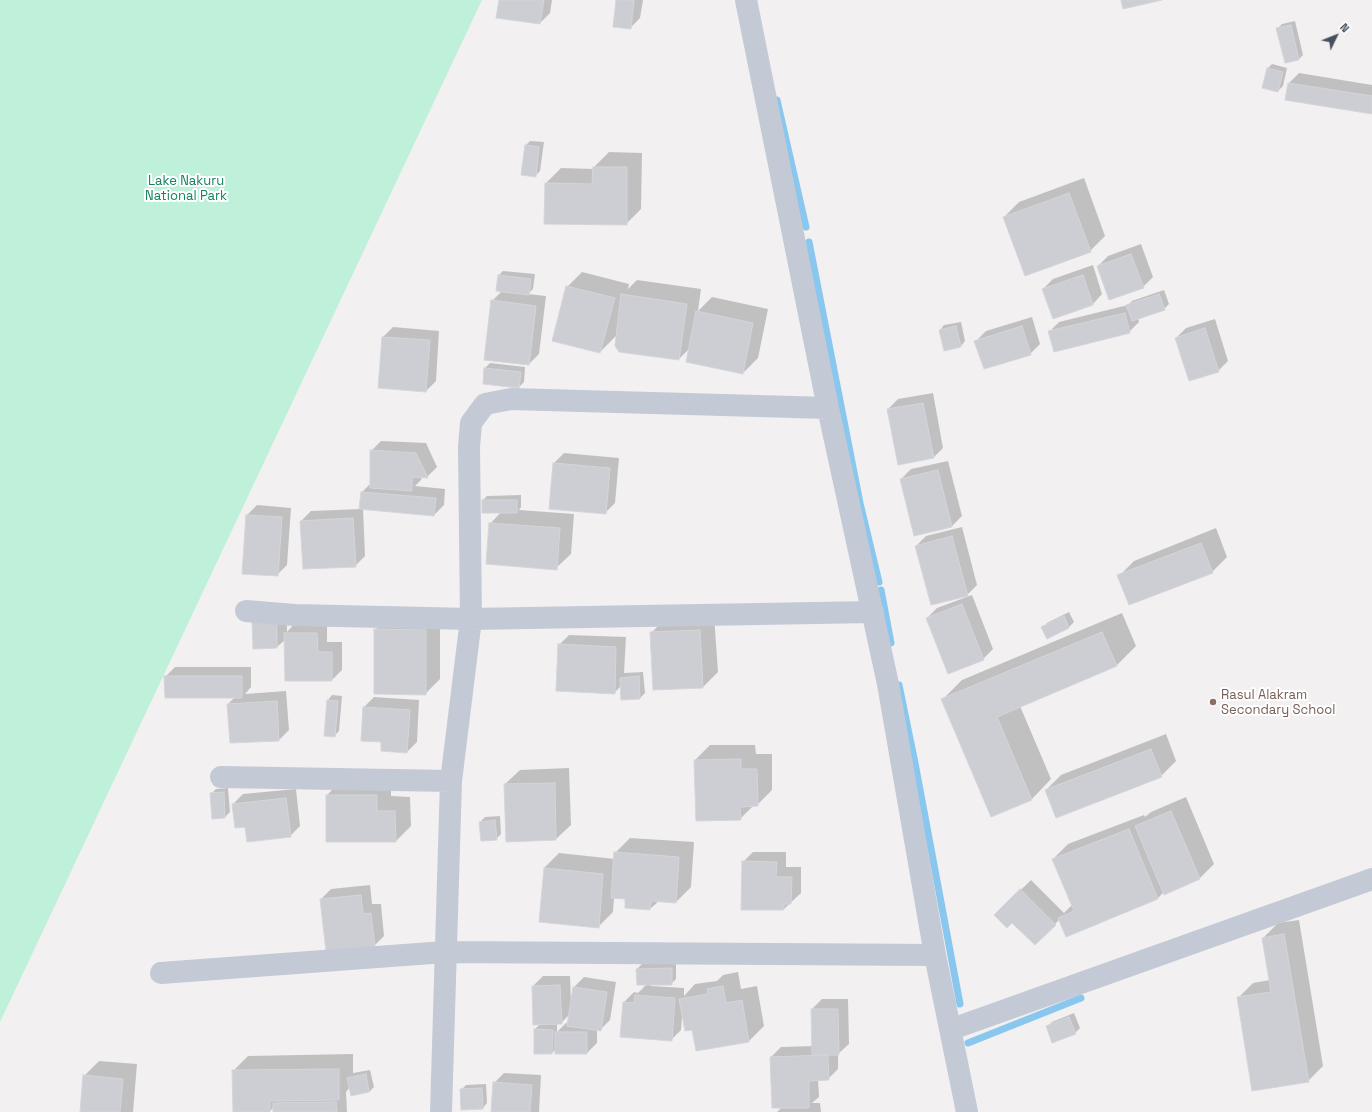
<!DOCTYPE html>
<style>
body{margin:0}
#map{position:relative;width:1372px;height:1112px;overflow:hidden;background:#f2f0f0;font-family:"Space Grotesk",sans-serif}
canvas{display:block}
.north{position:absolute;left:1316px;top:16px;width:40px;height:40px;-webkit-text-stroke:3px #fff;paint-order:stroke;rotate:47deg;font-size:11px;font-weight:700;line-height:16px;text-align:center;color:#474f5e}
.north::after{content:'';display:block;margin:auto;width:14px;height:18px;background:#474f5e;clip-path:polygon(50% 0,100% 100%,50% 72%,0 100%)}
</style>
<div id="map">
<canvas width="1372" height="1112"></canvas>
<div class="north">N</div>
</div>
<script>
const ctx = document.querySelector('canvas').getContext('2d');
ctx.lineJoin = 'round';
function fillPath(path, color) {
  ctx.fillStyle = color;
  ctx.fill(path, 'evenodd');
}
function poly(rows) {
  const path = new Path2D();
  for (const r of rows) {
    path.moveTo(r[0], r[1]);
    for (let i = 2; i < r.length; i += 2) path.lineTo(r[i], r[i + 1]);
  }
  return path;
}
function strokePath(path, color, width, dash) {
  ctx.strokeStyle = color;
  ctx.lineWidth = width;
  ctx.lineCap = dash ? 'butt' : 'round';
  ctx.setLineDash(dash || []);
  ctx.stroke(path);
}
function label(font, color, halo, rows, align = 'center') {
  ctx.font = font + ' "Space Grotesk",sans-serif';
  ctx.lineWidth = 4;
  ctx.setLineDash([]);
  ctx.textBaseline = 'middle';
  ctx.strokeStyle = halo;
  ctx.fillStyle = color;
  for (const [text, x, y, turn = 0] of rows) {
    ctx.save();
    ctx.translate(x, y);
    ctx.rotate((+turn || 0) * Math.PI / 180);
    ctx.textAlign = isNaN(turn) ? turn : align;
    if (halo) ctx.strokeText(text, 0, 0);
    ctx.fillText(text, 0, 0);
    ctx.restore();
  }
}
fillPath(poly([
 [0,0,482,0,0,1022]
]), '#bef0da');
fillPath(poly([
 [500,0,552,0,550,13,540,23],
 [617,0,643,0,640,18,630,28],
 [1295,21,1303,55,1299,59,1277,29,1282,24],
 [1272,64,1287,68,1283,86,1278,91,1267,69],
 [1299,73,1372,85,1372,113,1289,83],
 [530,141,544,142,540,171,535,176,526,145],
 [609,152,642,153,641,209,626,224,546,183,561,168,594,169,594,167],
 [1084,178,1105,236,1090,251,1004,217,1019,202],
 [1141,244,1153,277,1143,287,1098,266,1108,256],
 [1093,265,1102,294,1093,304,1043,289,1053,279],
 [503,271,535,274,533,289,528,294,546,296,539,354,529,364,492,301,502,291,499,275],
 [582,272,629,284,628,289,637,280,701,289,698,311,712,297,768,309,758,358,743,373,690,348,679,359,617,335,600,352,567,287],
 [1164,290,1169,304,1164,309,1138,317,1139,322,1129,332,1049,332,1059,322,1128,305,1132,301],
 [1032,317,1040,344,1030,354,976,341,986,331],
 [1215,319,1228,361,1218,371,1176,338,1186,328],
 [961,322,965,341,961,346,940,330,944,325],
 [393,327,439,331,436,381,426,391,383,337],
 [490,363,525,367,524,382,519,387,484,383,485,368],
 [933,393,943,448,933,458,888,409,898,399],
 [381,441,426,443,437,467,427,477,422,477,421,480,415,486,445,489,444,505,434,515,363,508,365,556,355,566,301,521,311,511,361,509,362,492,371,483,371,451],
 [564,453,619,458,615,503,605,513,554,463],
 [948,461,962,516,952,526,901,479,911,469],
 [521,495,521,507,519,510,574,514,571,554,556,568,490,524,501,512,483,500,487,496],
 [257,505,291,508,287,565,277,575,247,515],
 [962,527,977,585,967,595,916,546,926,536],
 [1216,528,1227,557,1212,572,1119,576,1134,561],
 [972,595,993,649,983,659,927,618,937,608],
 [287,610,287,632,295,623,327,623,327,642,342,642,342,670,332,680,286,639,277,647,254,648],
 [1069,612,1074,622,1069,627,1047,637,1043,628,1047,623],
 [1122,613,1136,646,1117,665,1020,706,1051,779,1032,799,992,815,943,699,962,680],
 [390,615,440,615,440,679,425,694,375,630],
 [714,615,718,672,703,687,651,633,666,618],
 [569,635,626,637,624,673,643,672,645,693,640,698,621,686,614,693,559,645],
 [175,667,251,667,251,687,245,694,286,691,289,730,279,740,228,704,235,697,165,677],
 [332,695,342,696,339,731,334,736,328,700],
 [374,697,419,700,417,742,407,752,364,707],
 [1166,734,1176,761,1161,776,1046,790,1061,775],
 [710,745,755,745,756,754,772,754,772,790,757,805,753,806,740,819,695,760],
 [569,768,571,825,556,839,507,841,505,784,520,770],
 [342,780,391,780,391,796,410,797,411,826,396,841,327,795],
 [228,788,230,812,225,817,213,818,211,794,216,789],
 [296,789,300,826,290,836,246,826,233,804,243,794],
 [1186,797,1214,864,1199,879,1164,892,1158,898,1059,920,1035,944,1012,921,995,915,1031,880,1064,913,1072,905,1053,859,1068,844,1144,815,1145,817,1151,812],
 [500,816,501,834,496,839,480,822,485,817],
 [630,838,694,842,691,887,676,902,659,901,650,909,626,898,614,898,613,912,598,927,544,868,559,853,615,859,615,853],
 [753,852,786,852,786,867,801,867,801,893,784,909,743,862],
 [370,885,372,904,381,904,384,936,374,946,321,899,331,889],
 [1299,920,1323,1066,1308,1081,1238,998,1253,983,1270,980,1263,938,1278,923],
 [642,964,676,964,676,979,671,984,651,984,651,986,684,988,684,996,695,984,717,981,723,975,738,972,741,989,757,986,764,1026,749,1041,693,1029,682,1016,681,1030,671,1040,624,1002,634,992,638,993,647,984,637,969],
 [543,976,570,976,571,1002,574,987,584,977,616,982,610,1020,600,1030,597,1029,597,1043,587,1053,556,1049,552,1053,535,1029,540,1024,533,986],
 [570,1014,569,1023,566,1023,557,1032,557,1023,561,1023],
 [822,999,848,999,849,1044,838,1054,838,1069,828,1079,818,1079,819,1097,812,1103,820,1103,821,1112,777,1112,782,1107,771,1057,781,1047,813,1046,812,1009],
 [1074,1013,1080,1028,1075,1033,1047,1027,1052,1022],
 [353,1054,353,1073,370,1070,374,1087,369,1092,350,1087,346,1092,347,1112,274,1112,274,1107,269,1112,234,1112,233,1071,248,1056],
 [99,1061,137,1064,133,1112,81,1112,84,1076],
 [504,1073,541,1075,539,1112,492,1112,494,1083],
 [486,1084,487,1103,483,1108,461,1090,466,1085]
]), '#0003');
strokePath(poly([
 [777,100,806,227],
 [809,242,860,503,879,582],
 [881,590,891,643],
 [899,685,915,763,960,1004],
 [968,1043,1081,998]
]), '#8ac7ee', 7);
const building = poly([
 [499,0,544,0,540,24,496,18,499,0],
 [616,0,634,0,631,29,613,27,616,0],
 [1121,0,1162,0,1123,9,1121,0],
 [1291,25,1299,60,1285,63,1276,28,1291,25],
 [1267,68,1283,72,1278,92,1262,88,1267,68],
 [1288,83,1372,96,1372,114,1285,100,1288,83],
 [525,145,539,147,536,177,521,175,525,145],
 [593,167,627,167,627,225,544,224,545,183,592,184,593,167],
 [1069,193,1091,252,1025,276,1003,217,1069,193],
 [1131,254,1144,288,1109,300,1097,266,1131,254],
 [498,275,531,279,529,295,496,291,498,275],
 [1083,275,1093,305,1053,319,1042,289,1083,275],
 [566,286,615,298,600,353,552,341,566,286],
 [621,294,687,304,679,360,619,352,615,346,621,294],
 [1159,294,1165,310,1132,321,1126,305,1159,294],
 [491,300,536,306,529,365,484,360,491,300],
 [696,311,753,323,743,374,686,362,696,311],
 [1125,313,1130,333,1054,352,1048,331,1125,313],
 [956,326,961,347,944,351,939,330,956,326],
 [1022,326,1031,355,984,369,974,341,1022,326],
 [1205,328,1219,372,1189,381,1175,338,1205,328],
 [382,337,430,340,426,392,378,388,382,337],
 [484,368,521,372,519,388,483,384,484,368],
 [923,403,934,458,898,465,887,409,923,403],
 [370,450,416,453,428,478,412,477,412,491,370,488,370,450],
 [553,463,610,468,606,514,549,509,553,463],
 [938,470,952,527,914,536,900,479,938,470],
 [361,492,436,498,434,516,359,509,361,492],
 [482,500,517,500,517,513,482,513,482,500],
 [246,515,282,517,278,576,242,574,246,515],
 [353,518,356,567,303,569,300,521,353,518],
 [489,523,560,528,557,570,486,564,489,523],
 [952,536,968,596,931,605,915,546,952,536],
 [1201,543,1213,573,1129,605,1117,575,1201,543],
 [962,604,984,660,948,674,926,618,962,604],
 [1064,616,1069,628,1047,639,1041,627,1064,616],
 [252,620,277,620,277,648,253,649,252,620],
 [374,629,426,630,426,695,374,694,374,629],
 [700,630,703,688,653,690,650,632,700,630],
 [1102,632,1117,666,997,717,1032,800,991,817,941,699,1102,632],
 [284,633,317,633,318,652,332,652,332,681,285,681,284,633],
 [558,644,616,647,615,694,556,691,558,644],
 [164,676,242,676,242,698,165,698,164,676],
 [639,676,640,699,621,700,620,678,639,676],
 [327,700,338,701,335,737,324,736,327,700],
 [277,701,279,741,230,743,227,704,277,701],
 [363,707,410,710,407,753,381,751,381,742,361,741,363,707],
 [1151,749,1162,777,1056,818,1045,790,1151,749],
 [741,759,741,769,757,769,758,806,740,807,741,820,696,821,694,760,741,759],
 [555,783,556,840,506,842,504,784,555,783],
 [224,792,225,818,212,819,210,793,224,792],
 [326,795,377,795,377,811,395,811,396,842,326,842,326,795],
 [286,798,291,837,247,842,245,827,235,828,232,804,286,798],
 [1171,811,1200,879,1164,895,1135,826,1171,811],
 [495,820,497,840,481,841,479,822,495,820],
 [1129,829,1158,899,1066,937,1058,918,1074,911,1052,859,1129,829],
 [614,852,679,857,676,903,651,901,650,910,625,908,625,899,611,898,614,852],
 [742,861,777,862,776,877,792,877,791,904,784,904,784,910,741,910,742,861],
 [544,868,603,874,599,928,539,922,544,868],
 [1020,889,1056,925,1035,945,1012,923,1007,928,994,915,1020,889],
 [361,895,363,914,371,913,375,947,326,951,320,899,361,895],
 [1284,934,1309,1082,1252,1091,1237,997,1271,992,1262,938,1284,934],
 [672,968,672,985,637,985,636,969,672,968],
 [560,985,562,1024,533,1025,532,986,560,985],
 [723,986,726,1003,742,1000,749,1042,696,1051,692,1030,685,1031,679,999,708,994,707,989,723,986],
 [573,987,607,992,601,1031,567,1026,573,987],
 [635,995,675,998,672,1041,620,1037,623,1002,634,1003,635,995],
 [811,1009,838,1009,839,1055,812,1055,811,1009],
 [1069,1017,1076,1034,1052,1043,1046,1026,1069,1017],
 [534,1029,553,1030,552,1054,534,1054,534,1029],
 [555,1032,587,1032,587,1054,555,1054,555,1032],
 [828,1055,829,1080,809,1081,809,1108,772,1108,770,1057,828,1055],
 [339,1069,339,1100,270,1101,270,1112,233,1112,232,1070,339,1069],
 [366,1074,369,1092,351,1096,347,1078,366,1074],
 [83,1075,123,1079,120,1112,80,1112,83,1075],
 [493,1082,532,1085,530,1112,491,1112,493,1082],
 [482,1088,483,1109,461,1110,460,1089,482,1088],
 [336,1102,337,1112,273,1112,273,1103,336,1102]
]);
fillPath(building, '#ccced4');
strokePath(building, '#d4d4db', 1);
strokePath(poly([
 [746,0,828,408,888,684,935,955,967,1112],
 [246,611,295,615,471,619,873,612],
 [221,777,451,781],
 [161,973,445,952,935,955],
 [952,1029,1372,879],
 [441,1112,451,781,471,619,469,447,471,423,485,404,511,399,828,408]
]), '#c3c9d5', 22);
for (const [x, y, r, color] of [
 [1213,702,4,"#8d6e63"]
]) {
  const dot = new Path2D();
  dot.arc(x, y, r, 0, 2 * Math.PI);
  ctx.fillStyle = color;
  ctx.fill(dot);
  strokePath(dot, '#fff', 1.5);
}
label('13px', '#15825f', '#fff', [
 ["Lake Nakuru",186,181],
 ["National Park",186,196]
]);
label('13px', '#785e54', '#fff', [
 ["Rasul Alakram",1221,695],
 ["Secondary School",1221,710]
], 'left');
</script>
